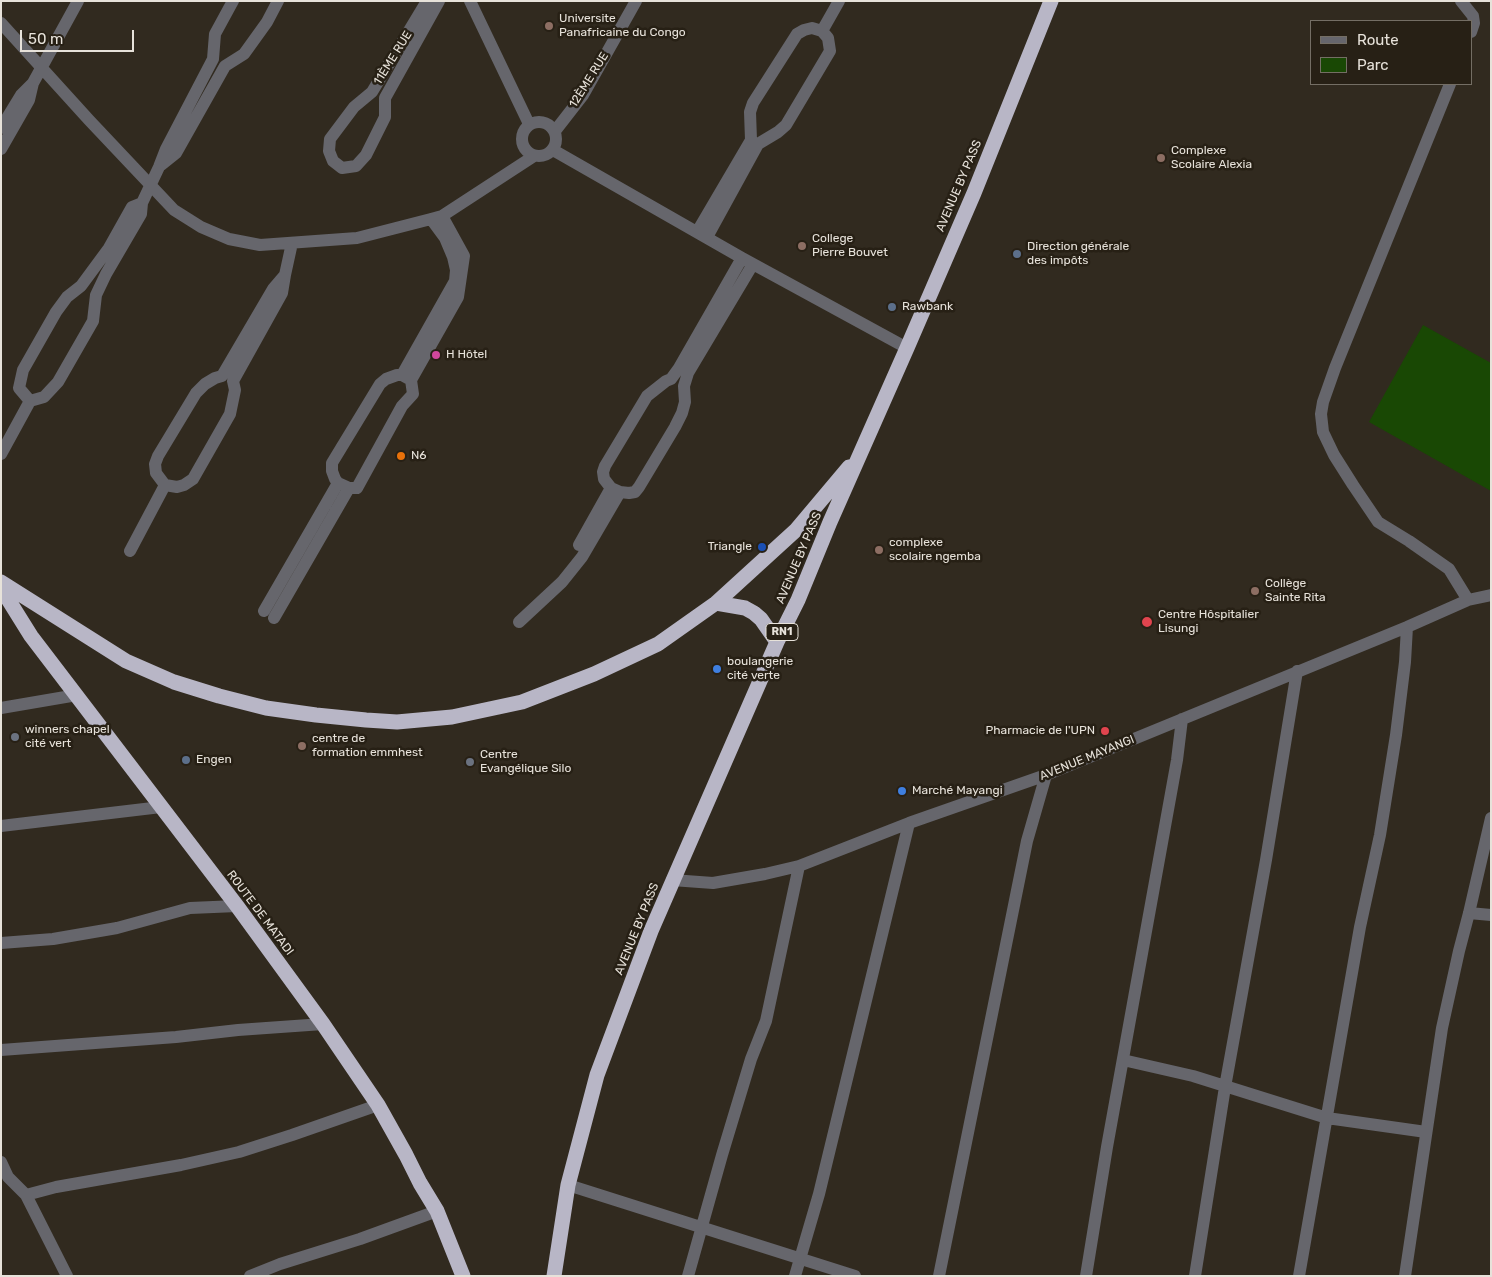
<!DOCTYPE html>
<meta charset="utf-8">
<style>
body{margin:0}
#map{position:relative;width:1492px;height:1277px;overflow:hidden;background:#312a1f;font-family:Rubik,sans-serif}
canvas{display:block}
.frame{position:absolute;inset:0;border:2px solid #e7e2da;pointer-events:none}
.legend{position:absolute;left:1310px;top:20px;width:162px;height:65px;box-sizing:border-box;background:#272015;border:1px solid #746e64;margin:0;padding:6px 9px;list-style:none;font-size:15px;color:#e7e2da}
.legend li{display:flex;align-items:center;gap:10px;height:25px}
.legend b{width:25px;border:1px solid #746e64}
.scale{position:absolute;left:20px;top:30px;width:114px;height:22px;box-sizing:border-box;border:2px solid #e7e2da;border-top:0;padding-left:6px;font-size:15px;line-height:18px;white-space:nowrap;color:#e7e2da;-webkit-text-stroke:4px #272015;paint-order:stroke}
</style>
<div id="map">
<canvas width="1492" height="1277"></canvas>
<div class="frame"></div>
<ul class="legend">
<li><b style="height:6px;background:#66666c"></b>Route</li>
<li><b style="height:14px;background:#194804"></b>Parc</li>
</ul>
<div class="scale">50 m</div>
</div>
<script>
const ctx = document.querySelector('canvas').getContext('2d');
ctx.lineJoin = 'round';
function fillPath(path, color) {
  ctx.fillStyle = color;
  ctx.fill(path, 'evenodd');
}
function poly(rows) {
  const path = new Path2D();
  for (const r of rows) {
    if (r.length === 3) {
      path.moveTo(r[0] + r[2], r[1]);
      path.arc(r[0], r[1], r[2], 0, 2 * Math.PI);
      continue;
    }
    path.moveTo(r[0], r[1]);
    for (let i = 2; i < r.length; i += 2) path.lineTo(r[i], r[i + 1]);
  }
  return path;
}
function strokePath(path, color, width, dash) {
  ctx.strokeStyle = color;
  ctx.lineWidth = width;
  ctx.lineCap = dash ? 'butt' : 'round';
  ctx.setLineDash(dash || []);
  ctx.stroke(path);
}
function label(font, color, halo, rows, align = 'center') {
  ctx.font = font + ' Rubik,sans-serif';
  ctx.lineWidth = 5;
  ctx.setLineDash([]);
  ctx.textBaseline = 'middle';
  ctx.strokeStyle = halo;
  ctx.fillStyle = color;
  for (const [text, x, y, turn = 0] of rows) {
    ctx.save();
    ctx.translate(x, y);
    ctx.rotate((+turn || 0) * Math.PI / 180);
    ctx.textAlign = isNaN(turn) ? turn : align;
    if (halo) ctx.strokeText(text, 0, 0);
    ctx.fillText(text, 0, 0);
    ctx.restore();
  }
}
fillPath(poly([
 [1423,325,1491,363,1491,491,1369,422]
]), '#194804');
strokePath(poly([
 [427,1,372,92,354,107,330,139,329,151,333,161,342,168,356,166,366,155,385,117,385,98,439,1],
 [470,1,529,124],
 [1461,1,1473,16,1474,23,1471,32],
 [1,23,89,120,174,210,201,227,229,239,260,245,357,238,431,219,442,216,534,156],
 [822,31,839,1],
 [1450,84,1335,368,1323,402,1321,414,1323,432,1334,455,1353,485,1378,522,1409,541,1449,569,1468,600],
 [539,139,17],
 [1,128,21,95,33,83,78,1],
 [555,131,583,95,636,1],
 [1,149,29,100,33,83],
 [553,150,742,258,907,348],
 [161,165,176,153,225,66,244,54,267,22,278,1],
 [697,232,751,140,750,112,753,103,797,34,804,30,812,28,822,31,828,38,830,51,786,125,778,132,758,144,707,237],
 [742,258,679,368,671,379,666,381,647,396,605,466,603,472,604,479,611,488,620,492,629,493,635,492,639,487,675,427,682,413,685,402,684,386,688,373,753,264],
 [285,275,273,289,222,376,215,378,205,384,196,393,158,456,155,464,156,473,165,485,177,487,184,485,193,479,230,414,235,390,233,381,282,293,285,275,292,243],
 [402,375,455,281,456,270,453,257,445,238,431,219],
 [411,380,402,375,397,375,386,379,380,384,332,463,332,471,335,479,338,483,349,488,357,488,402,406,413,394,411,380,458,297,464,256,442,216],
 [30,401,19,388,23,370,56,312,67,297,81,286,109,248,132,207,142,203],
 [1,454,30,401,44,397,58,382,93,321,96,295,106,274,141,214,142,203,159,167,166,149,213,59,215,34,233,1],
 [579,545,611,488],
 [130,551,165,485],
 [264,611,338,483],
 [274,618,349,488],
 [519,622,562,582,582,557,620,492],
 [1,708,77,695],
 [1,826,161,807],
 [672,880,713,883,765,874,799,866,909,823,1046,775,1407,627,1468,600,1491,595],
 [1469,913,1491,915],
 [1,943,53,939,117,928,190,908,237,906],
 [1,1050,176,1037,238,1030,323,1024],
 [1123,1060,1193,1076,1327,1118,1426,1132],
 [1,1162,8,1177,26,1195,67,1276],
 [568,1185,855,1276],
 [26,1195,56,1187,181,1165,239,1152,292,1135,378,1105],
 [250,1276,280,1264,360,1239,437,1211],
 [688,1276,722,1155,751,1059,766,1021,799,866],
 [795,1276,819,1194,909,823],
 [939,1276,1027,841,1046,775],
 [1086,1276,1107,1147,1177,760,1182,719],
 [1195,1276,1225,1087,1266,860,1297,671],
 [1299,1276,1360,927,1380,835,1396,735,1405,662,1407,627],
 [1405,1276,1442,1028,1459,951,1469,913,1491,818]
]), '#66666c', 12);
strokePath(poly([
 [1,582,126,661,174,682,219,696,266,708,316,715,366,720,397,722,452,717,522,702,594,674,658,644,716,603,796,530,849,467],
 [1,588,31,636,237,906,323,1024,378,1105,406,1155,420,1183,437,1211,463,1276],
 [716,603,745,608,754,613,761,619,777,642],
 [554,1276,568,1185,597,1075,651,931,777,642,798,600,830,522,907,348,974,193,1051,1]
]), '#b8b6c6', 15);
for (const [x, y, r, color] of [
 [549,26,5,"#8d6e63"],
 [1161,158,5,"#8d6e63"],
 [802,246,5,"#8d6e63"],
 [1017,254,5,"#5c6f8a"],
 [892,307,5,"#5c6f8a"],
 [436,355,5,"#d1479c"],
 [401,456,5,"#e8710a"],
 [762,547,5,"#1a4fb4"],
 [879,550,5,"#8d6e63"],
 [1255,591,5,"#8d6e63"],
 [1147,622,6,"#e0444e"],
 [717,669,5,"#3f7fe0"],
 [1105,731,5,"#e0444e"],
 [15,737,5,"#6b7280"],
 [302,746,5,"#8d6e63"],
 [186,760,5,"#5c6f8a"],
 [470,762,5,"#6b7280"],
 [902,791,5,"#3f7fe0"]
]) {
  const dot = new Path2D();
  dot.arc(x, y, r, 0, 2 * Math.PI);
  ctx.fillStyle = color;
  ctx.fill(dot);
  strokePath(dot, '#272015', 2);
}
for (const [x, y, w] of [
 [782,632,32]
]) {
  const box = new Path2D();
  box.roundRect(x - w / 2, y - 8.5, w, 17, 4);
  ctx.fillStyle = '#272015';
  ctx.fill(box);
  strokePath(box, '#e7e2da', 1);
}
label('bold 11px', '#e7e2da', null, [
 ["RN1",782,632]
]);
label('12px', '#e7e2da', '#272015', [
 ["Universite",559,19],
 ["Panafricaine du Congo",559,33],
 ["Complexe",1171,151],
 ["Scolaire Alexia",1171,165],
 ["College",812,239],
 ["Pierre Bouvet",812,253],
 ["Direction générale",1027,247],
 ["des impôts",1027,261],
 ["Rawbank",902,307],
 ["H Hôtel",446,355],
 ["N6",411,456],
 ["complexe",889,543],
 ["scolaire ngemba",889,557],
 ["Triangle",752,547,"right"],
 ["Collège",1265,584],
 ["Sainte Rita",1265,598],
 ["Centre Hôspitalier",1158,615],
 ["Lisungi",1158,629],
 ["boulangerie",727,662],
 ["cité verte",727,676],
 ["winners chapel",25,730],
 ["cité vert",25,744],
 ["Pharmacie de l'UPN",1095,731,"right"],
 ["centre de",312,739],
 ["formation emmhest",312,753],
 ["Centre",480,755],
 ["Evangélique Silo",480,769],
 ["Engen",196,760],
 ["Marché Mayangi",912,791]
], 'left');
label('12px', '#e7e2da', '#272015', [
 ["11ÈME RUE",393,58,-58],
 ["12ÈME RUE",589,80,-58],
 ["AVENUE BY PASS",959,186,-67],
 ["AVENUE BY PASS",799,558,-67],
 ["AVENUE MAYANGI",1087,758,-22],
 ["ROUTE DE MATADI",260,913,53],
 ["AVENUE BY PASS",637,929,-68]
]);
</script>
